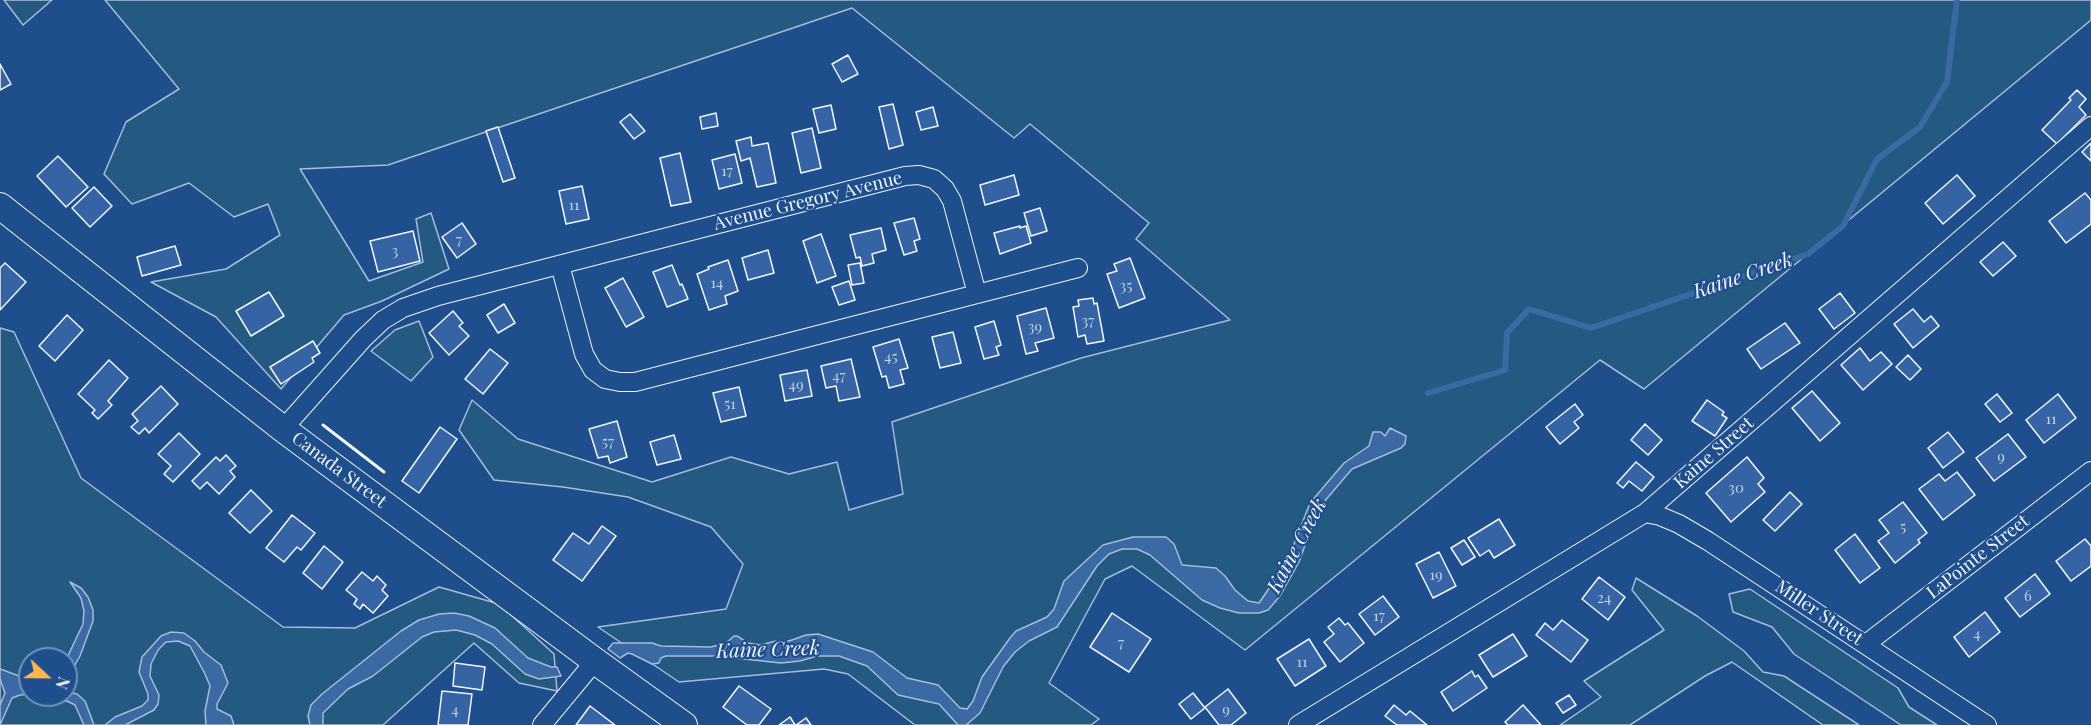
<!DOCTYPE html>
<style>
body{margin:0}
#map{position:relative;width:2091px;height:725px;overflow:hidden;background:#1f4e8c;font-family:"Playfair Display",serif}
canvas{display:block}
.north{position:absolute;left:18px;top:647px;width:60px;height:60px;box-sizing:border-box;background:#1f4e8c;border:2px solid #7391ba;border-radius:50%;rotate:112deg;font-size:16px;font-weight:700;line-height:24px;text-align:center;color:#f2f6ff}
.north::after{content:'';display:block;margin:auto;width:21px;height:27px;background:#ffb74d;clip-path:polygon(50% 0,100% 100%,50% 72%,0 100%)}
</style>
<div id="map">
<canvas width="2091" height="725"></canvas>
<div class="north">N</div>
</div>
<script>
const ctx = document.querySelector('canvas').getContext('2d');
ctx.lineJoin = 'round';
function fillPath(path, color) {
  ctx.fillStyle = color;
  ctx.fill(path, 'evenodd');
}
function poly(rows) {
  const path = new Path2D();
  for (const r of rows) {
    path.moveTo(r[0], r[1]);
    for (let i = 2; i < r.length; i += 2) path.lineTo(r[i], r[i + 1]);
  }
  return path;
}
function strokePath(path, color, width, dash) {
  ctx.strokeStyle = color;
  ctx.lineWidth = width;
  ctx.lineCap = dash ? 'butt' : 'round';
  ctx.setLineDash(dash || []);
  ctx.stroke(path);
}
function label(font, color, halo, rows, align = 'center') {
  ctx.font = font + ' "Playfair Display",serif';
  ctx.lineWidth = 4.5;
  ctx.setLineDash([]);
  ctx.textBaseline = 'middle';
  ctx.strokeStyle = halo;
  ctx.fillStyle = color;
  for (const [text, x, y, turn = 0] of rows) {
    ctx.save();
    ctx.translate(x, y);
    ctx.rotate((+turn || 0) * Math.PI / 180);
    ctx.textAlign = isNaN(turn) ? turn : align;
    if (halo) ctx.strokeText(text, 0, 0);
    ctx.fillText(text, 0, 0);
    ctx.restore();
  }
}
const green = poly([
 [4,0,52,0,23,25,4,0],
 [105,0,2091,0,2091,20,1644,389,1600,360,1245,650,1132,566,1105,579,1049,683,1099,719,1091,725,915,725,848,674,824,669,679,682,598,627,726,609,743,564,711,527,628,497,563,487,494,480,459,430,472,400,518,439,652,482,731,457,789,474,837,462,849,510,903,494,892,422,1081,358,1230,320,1136,239,1149,223,1030,124,1014,138,852,8,388,165,300,169,369,281,423,262,416,219,431,213,449,269,382,301,344,315,281,389,216,317,151,282,226,269,280,235,268,204,234,217,189,183,132,204,104,174,126,122,179,89,105,0],
 [419,321,433,357,411,381,371,351,395,330,419,321],
 [0,328,14,332,81,478,283,627,355,628,439,587,499,604,554,654,557,691,519,683,474,643,383,725,0,725,0,328],
 [30,659,66,659,66,695,30,695,30,659],
 [1636,578,1697,616,1744,651,1763,672,1784,676,1859,725,1823,725,1732,662,1705,676,1630,725,1560,725,1601,697,1584,681,1664,630,1632,590,1636,578],
 [1750,589,1898,688,1909,707,1937,725,1901,725,1794,654,1772,627,1733,612,1729,594,1750,589]
]);
fillPath(green, '#245a82');
strokePath(green, '#a8bbd7', 1.5);
const water = poly([
 [1390,428,1406,436,1405,444,1401,448,1352,469,1318,509,1299,562,1280,596,1268,610,1259,613,1239,613,1220,608,1202,600,1150,555,1137,549,1122,549,1109,554,1097,566,1057,627,1029,641,1015,652,1003,667,980,713,966,725,958,725,939,704,898,695,867,666,839,656,817,656,800,661,781,663,716,656,666,656,661,658,659,663,652,664,632,654,628,653,620,658,608,649,613,643,652,643,661,646,711,647,726,643,734,636,737,636,748,643,760,645,776,641,789,641,806,635,818,634,873,652,907,678,938,685,960,708,967,709,973,701,982,677,1010,638,1016,631,1047,617,1054,609,1064,581,1103,545,1133,537,1166,537,1174,544,1182,565,1216,568,1225,576,1235,590,1248,601,1259,603,1287,562,1310,503,1344,463,1369,446,1373,432,1381,432,1385,436,1390,428],
 [70,582,81,588,88,597,93,610,93,621,80,656,72,670,66,675,66,660,83,624,84,611,81,598,70,582],
 [454,613,469,616,495,628,528,658,551,667,557,667,561,676,539,679,525,674,492,644,475,635,456,630,434,632,422,637,373,676,348,689,323,713,323,725,310,725,308,716,311,705,322,694,401,631,419,620,439,614,454,613],
 [171,632,184,633,195,641,204,652,221,665,228,683,217,704,217,709,231,716,234,725,206,725,205,711,210,686,205,674,190,646,178,641,166,642,158,650,151,664,150,676,159,695,158,704,154,710,125,725,105,725,115,717,142,706,148,700,148,694,139,672,142,657,161,636,171,632],
 [0,669,22,677,30,678,30,694,20,695,12,698,0,725,0,705,5,693,0,679,0,669],
 [66,692,77,694,85,701,94,725,84,725,75,705,67,701,56,702,35,695,66,695,66,692]
]);
fillPath(water, '#3b69a3');
strokePath(water, '#a8bbd7', 1.5);
strokePath(poly([
 [1428,393,1505,370,1507,333,1529,309,1591,328,1808,254,1843,226,1877,159,1920,127,1947,82,1957,0]
]), '#3b69a3', 6);
const building = poly([
 [848,55,858,74,842,82,832,64,848,55],
 [0,64,11,84,0,90,0,64],
 [2077,90,2086,99,2079,107,2086,115,2057,144,2042,130,2071,100,2069,98,2077,90],
 [893,104,903,145,889,149,879,107,893,104],
 [831,105,836,129,819,133,813,109,831,105],
 [933,107,938,126,921,130,916,112,933,107],
 [716,113,718,126,702,129,700,117,716,113],
 [630,114,645,131,634,139,620,122,630,114],
 [498,127,515,178,503,182,486,131,498,127],
 [812,128,821,168,801,173,792,133,812,128],
 [751,137,752,146,768,143,776,183,757,187,750,158,741,161,736,141,751,137],
 [2091,143,2091,161,2082,152,2091,143],
 [680,153,691,202,671,206,660,158,680,153],
 [735,154,742,183,719,189,712,160,735,154],
 [58,156,88,187,66,207,37,176,58,156],
 [1014,175,1019,195,985,205,980,185,1014,175],
 [1957,175,1975,196,1943,224,1925,203,1957,175],
 [582,186,589,219,566,224,559,191,582,186],
 [94,187,112,206,90,227,72,208,94,187],
 [2085,193,2091,200,2091,224,2066,243,2049,221,2085,193],
 [1040,208,1047,231,1031,236,1024,213,1040,208],
 [914,218,920,239,914,241,917,251,904,255,894,223,914,218],
 [462,223,476,244,457,258,442,237,462,223],
 [1020,226,1020,228,1026,226,1031,243,1000,254,994,233,1020,226],
 [881,228,886,250,872,254,874,263,862,266,860,257,856,258,850,235,881,228],
 [413,231,420,261,378,272,370,241,413,231],
 [821,234,836,276,817,283,803,241,821,234],
 [2003,242,2016,256,1993,276,1980,262,2003,242],
 [175,246,181,265,142,276,137,257,175,246],
 [768,250,774,273,748,280,742,258,768,250],
 [1130,258,1145,298,1119,308,1107,274,1117,271,1114,264,1130,258],
 [728,260,738,291,725,296,727,304,709,310,697,274,709,269,708,267,728,260],
 [5,263,26,282,0,310,0,268,5,263],
 [860,263,864,283,852,285,848,265,860,263],
 [672,265,680,285,682,284,688,299,667,307,653,272,672,265],
 [623,278,644,317,626,327,605,288,623,278],
 [849,281,855,300,839,305,832,287,849,281],
 [269,292,284,316,251,336,236,311,269,292],
 [1840,293,1855,313,1834,329,1819,309,1840,293],
 [1093,298,1094,304,1097,303,1104,341,1087,344,1085,335,1078,337,1073,307,1079,306,1078,300,1093,298],
 [504,304,515,323,498,333,487,315,504,304],
 [1046,308,1054,338,1035,343,1038,351,1026,354,1017,316,1046,308],
 [1913,309,1924,322,1931,316,1939,326,1913,348,1894,324,1913,309],
 [453,311,463,323,459,326,469,336,449,355,429,333,453,311],
 [67,315,83,330,55,361,39,346,67,315],
 [994,321,1001,345,996,347,999,355,984,359,975,327,994,321],
 [1785,323,1800,343,1761,369,1747,349,1785,323],
 [953,332,961,363,940,368,932,337,953,332],
 [899,339,908,368,900,370,904,384,889,388,886,376,882,377,873,347,899,339],
 [313,341,320,353,312,358,314,362,281,384,270,367,313,341],
 [1860,348,1870,361,1881,352,1892,364,1863,390,1841,365,1860,348],
 [490,349,508,363,483,394,465,379,490,349],
 [1908,355,1921,369,1910,380,1896,367,1908,355],
 [851,359,860,397,839,401,836,386,826,388,821,366,851,359],
 [109,360,128,378,108,401,112,405,98,419,92,413,95,410,78,394,109,360],
 [807,370,812,396,785,401,780,375,807,370],
 [161,386,178,404,149,433,145,428,139,434,131,427,138,421,132,414,161,386],
 [739,387,746,416,721,422,713,393,739,387],
 [1812,391,1840,423,1820,441,1792,408,1812,391],
 [1997,394,2012,413,2000,422,1985,404,1997,394],
 [2058,394,2076,418,2044,443,2026,420,2058,394],
 [1707,400,1724,412,1722,415,1727,418,1715,436,1692,421,1707,400],
 [1575,404,1583,415,1574,422,1579,428,1560,444,1546,427,1575,404],
 [617,421,627,457,610,463,608,456,598,458,589,429,617,421],
 [1645,424,1662,440,1648,455,1631,440,1645,424],
 [440,427,457,439,419,493,402,481,440,427],
 [1948,432,1964,452,1943,468,1928,448,1948,432],
 [179,433,200,454,173,482,164,474,171,466,158,454,179,433],
 [2008,434,2026,457,1994,481,1976,458,2008,434],
 [674,435,681,459,657,465,650,442,674,435],
 [226,455,236,466,230,471,235,477,219,494,207,482,200,489,192,481,216,457,220,461,226,455],
 [1747,457,1764,478,1758,484,1765,492,1731,522,1706,493,1747,457],
 [1636,462,1654,477,1642,491,1629,481,1623,488,1617,483,1636,462],
 [1957,472,1975,495,1943,520,1919,489,1939,474,1945,481,1957,472],
 [251,490,272,511,250,533,229,513,251,490],
 [1790,492,1802,504,1775,531,1763,520,1790,492],
 [1903,502,1927,533,1918,540,1920,543,1895,563,1878,541,1889,533,1879,520,1903,502],
 [292,515,315,533,301,550,297,547,284,562,266,548,292,515],
 [1499,519,1515,545,1494,558,1489,550,1480,556,1468,538,1499,519],
 [602,526,616,536,582,581,553,560,573,533,589,544,602,526],
 [1855,534,1880,568,1860,583,1835,550,1855,534],
 [2085,539,2091,546,2091,566,2071,581,2056,561,2085,539],
 [1464,540,1475,557,1462,565,1451,548,1464,540],
 [324,546,343,562,322,589,303,573,324,546],
 [1439,552,1456,586,1433,598,1416,564,1439,552],
 [362,572,373,581,377,576,386,585,382,590,388,596,373,613,363,604,360,609,354,604,357,599,346,590,362,572],
 [2035,574,2050,594,2020,617,2005,598,2035,574],
 [1599,577,1625,597,1608,620,1582,599,1599,577],
 [1383,596,1399,617,1375,635,1359,614,1383,596],
 [1985,612,2000,632,1969,657,1954,637,1985,612],
 [1112,613,1151,639,1129,672,1090,647,1112,613],
 [1339,618,1345,625,1348,623,1364,643,1340,662,1324,642,1334,634,1328,627,1339,618],
 [1562,620,1588,640,1571,662,1536,635,1545,623,1553,630,1562,620],
 [1513,634,1527,656,1493,677,1479,655,1513,634],
 [1309,639,1326,666,1295,686,1277,659,1309,639],
 [455,663,485,667,482,690,453,686,455,663],
 [1472,671,1475,677,1478,675,1487,688,1453,711,1441,692,1472,671],
 [739,686,771,709,759,725,747,725,723,707,739,686],
 [1228,689,1246,713,1231,725,1219,725,1205,707,1228,689],
 [442,691,472,694,468,725,438,725,442,691],
 [1193,693,1205,708,1191,719,1179,704,1193,693],
 [1569,695,1576,705,1563,713,1556,703,1569,695],
 [1394,705,1406,715,1410,711,1427,725,1397,725,1385,716,1394,705],
 [1523,705,1541,725,1508,725,1505,722,1523,705],
 [590,706,615,725,576,725,590,706],
 [790,717,795,725,779,725,790,717],
 [806,718,811,725,796,725,806,718]
]);
fillPath(building, '#3563a3');
strokePath(building, '#f2f6ff', 1.5);
const minor = poly([
 [560,265,584,354,593,370,605,379,620,382,635,382,1078,268],
 [283,429,363,339,383,320,403,308,438,296,905,176,919,175,934,179,945,189,952,201,977,294],
 [1645,513,1660,516,1679,524,1708,541,1987,725],
 [1866,644,2091,471],
 [542,725,595,661],
 [1298,725,1645,513,2091,126]
]);
const secondary = poly([
 [0,206,283,429,595,661,684,725]
]);
strokePath(minor, '#f2f6ff', 20);
strokePath(secondary, '#f2f6ff', 28);
strokePath(minor, '#1f4e8c', 18);
strokePath(secondary, '#1f4e8c', 26);
strokePath(poly([
 [323,425,384,472]
]), '#f2f6ff', 3);
label('15px', '#c3d1e8', null, [
 ["17",727,171],
 ["11",574,205],
 ["7",459,240],
 ["3",395,251],
 ["14",717,283],
 ["35",1126,286],
 ["37",1088,321],
 ["39",1035,327],
 ["45",891,357],
 ["47",839,376],
 ["49",796,385],
 ["51",730,404],
 ["11",2051,419],
 ["57",608,442],
 ["9",2001,457],
 ["30",1736,488],
 ["5",1903,527],
 ["19",1436,575],
 ["6",2028,596],
 ["24",1604,598],
 ["17",1379,616],
 ["4",1977,634],
 ["7",1121,643],
 ["11",1302,662],
 ["4",455,710],
 ["9",1226,710]
]);
label('18px', '#f2f6ff', '#1f4e8c', [
 ["Avenue Gregory Avenue",808,201,-14],
 ["Kaine Street",1714,453,-41],
 ["Canada Street",339,470,37],
 ["LaPointe Street",1978,557,-38],
 ["Miller Street",1819,613,34]
]);
label('italic 20px', '#f2f6ff', '#1f4e8c', [
 ["Kaine Creek",1743,276,-19],
 ["Kaine Creek",1297,546,-62],
 ["Kaine Creek",768,650,-2]
]);
</script>
